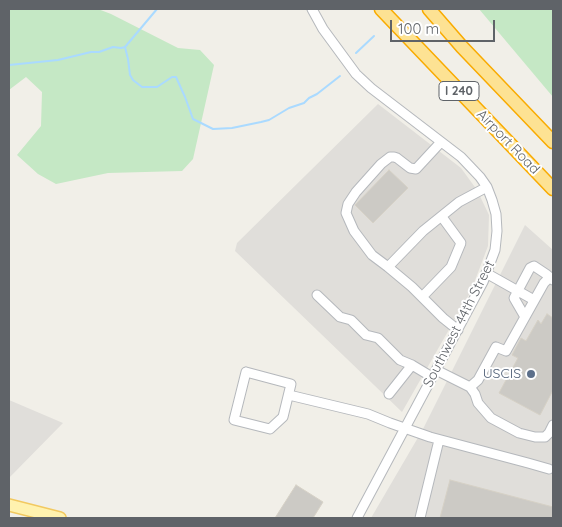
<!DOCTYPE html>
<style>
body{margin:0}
#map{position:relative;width:562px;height:527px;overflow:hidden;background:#f1efe8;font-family:Quicksand,sans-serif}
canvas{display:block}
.frame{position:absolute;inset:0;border:10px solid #5f6368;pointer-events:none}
.scale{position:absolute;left:390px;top:20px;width:105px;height:22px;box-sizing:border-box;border:2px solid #5f6368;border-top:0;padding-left:6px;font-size:15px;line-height:18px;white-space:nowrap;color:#5f6368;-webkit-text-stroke:4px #fff;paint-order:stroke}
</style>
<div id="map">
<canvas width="562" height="527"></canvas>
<div class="frame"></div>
<div class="scale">100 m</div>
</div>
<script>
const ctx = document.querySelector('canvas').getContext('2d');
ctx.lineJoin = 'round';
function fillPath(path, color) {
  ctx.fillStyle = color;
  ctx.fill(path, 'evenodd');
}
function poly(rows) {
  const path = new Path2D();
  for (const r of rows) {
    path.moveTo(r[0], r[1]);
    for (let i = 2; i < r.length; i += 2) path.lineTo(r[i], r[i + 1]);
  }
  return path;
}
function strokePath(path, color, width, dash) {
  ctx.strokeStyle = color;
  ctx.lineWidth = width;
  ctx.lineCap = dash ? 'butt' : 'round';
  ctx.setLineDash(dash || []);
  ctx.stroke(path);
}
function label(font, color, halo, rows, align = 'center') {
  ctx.font = font + ' Quicksand,sans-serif';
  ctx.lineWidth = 4;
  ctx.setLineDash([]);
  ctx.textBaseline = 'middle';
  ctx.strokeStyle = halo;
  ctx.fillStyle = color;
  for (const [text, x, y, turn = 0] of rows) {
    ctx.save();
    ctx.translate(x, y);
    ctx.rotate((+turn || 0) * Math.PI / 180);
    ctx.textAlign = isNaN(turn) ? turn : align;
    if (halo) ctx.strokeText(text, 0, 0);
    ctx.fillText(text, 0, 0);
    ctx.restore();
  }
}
fillPath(poly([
 [378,104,461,168,477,190,489,215,488,246,471,291,402,412,235,251,237,243],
 [525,225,553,250,553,518,371,518,423,429],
 [9,400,63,423,9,478]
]), '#e0deda');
fillPath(poly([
 [9,9,98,9,111,14,178,48,200,50,214,65,193,159,182,171,108,173,56,184,38,174,17,155,41,126,42,92,26,77,9,90],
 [479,9,553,9,553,97]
]), '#c5e8c5');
strokePath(poly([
 [125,47,128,59,130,75,133,80,142,87,157,87,172,77,176,77,185,97,193,119,213,129,232,128,261,122,269,120,289,108,304,103,309,98,317,94,340,76],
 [356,53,374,36],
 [9,65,58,60,91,52,99,52,113,47,121,48,125,47,157,9]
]), '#aadaff', 2);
const building = poly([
 [389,170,408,188,373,223,355,205,389,170],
 [547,314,553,318,553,390,540,415,499,393,518,358,512,355,521,338,526,341,538,320,541,324,547,314],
 [450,480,553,507,553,518,440,518,450,480],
 [296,485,323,502,313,518,275,518,296,485]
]);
fillPath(building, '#cccac5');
strokePath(building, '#d6d1c6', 1);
const minor = poly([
 [312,9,323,29,356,74,371,88,461,157,480,177,487,187,492,200,496,214,497,231,495,250,483,282,357,518],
 [388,267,372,255,354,231,346,213,348,204,356,192,381,164,390,157,394,157,397,158,410,168,416,169,441,142],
 [486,273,534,300],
 [317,295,340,317,351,320,366,335,378,338,400,360,412,365],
 [422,297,451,267,461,243,442,217],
 [525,317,514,298,530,268,534,266,546,274,553,280],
 [458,330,443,318,412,287,388,267,423,231,459,202,487,187],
 [436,370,470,387,475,394,478,403,491,418,519,433,535,437,545,437,549,433,553,425],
 [246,372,291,384,283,417,270,429,234,420,246,372],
 [470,387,478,380,496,347,506,351,544,283,550,277],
 [389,394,412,365,432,377],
 [289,395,368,414,390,423,430,437,528,463,549,469],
 [420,518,439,440]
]);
const major = poly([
 [9,505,60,518]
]);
const highway = poly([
 [381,9,553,189],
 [429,9,462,47,553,142]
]);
strokePath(minor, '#b5b8bc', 11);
strokePath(major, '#f2c960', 14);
strokePath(highway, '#f9ab00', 15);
strokePath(minor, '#fff', 9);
strokePath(major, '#fff2af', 11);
strokePath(highway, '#fde293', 12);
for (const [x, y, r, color] of [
 [531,374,5,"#5c6f8a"]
]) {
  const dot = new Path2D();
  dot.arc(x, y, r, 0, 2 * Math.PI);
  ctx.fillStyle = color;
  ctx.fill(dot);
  strokePath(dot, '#fff', 2);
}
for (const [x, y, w] of [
 [459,91,40]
]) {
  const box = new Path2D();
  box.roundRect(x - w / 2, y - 9.5, w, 19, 4);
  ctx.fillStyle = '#fff';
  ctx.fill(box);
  strokePath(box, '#5f6368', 1);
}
label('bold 12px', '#5f6368', null, [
 ["I 240",459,91]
]);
label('14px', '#5f6368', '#fff', [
 ["Airport Road",508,142,46],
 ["Southwest 44th Street",459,324,-63]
]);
label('14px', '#4e5e75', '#fff', [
 ["USCIS",521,374]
], 'right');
</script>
